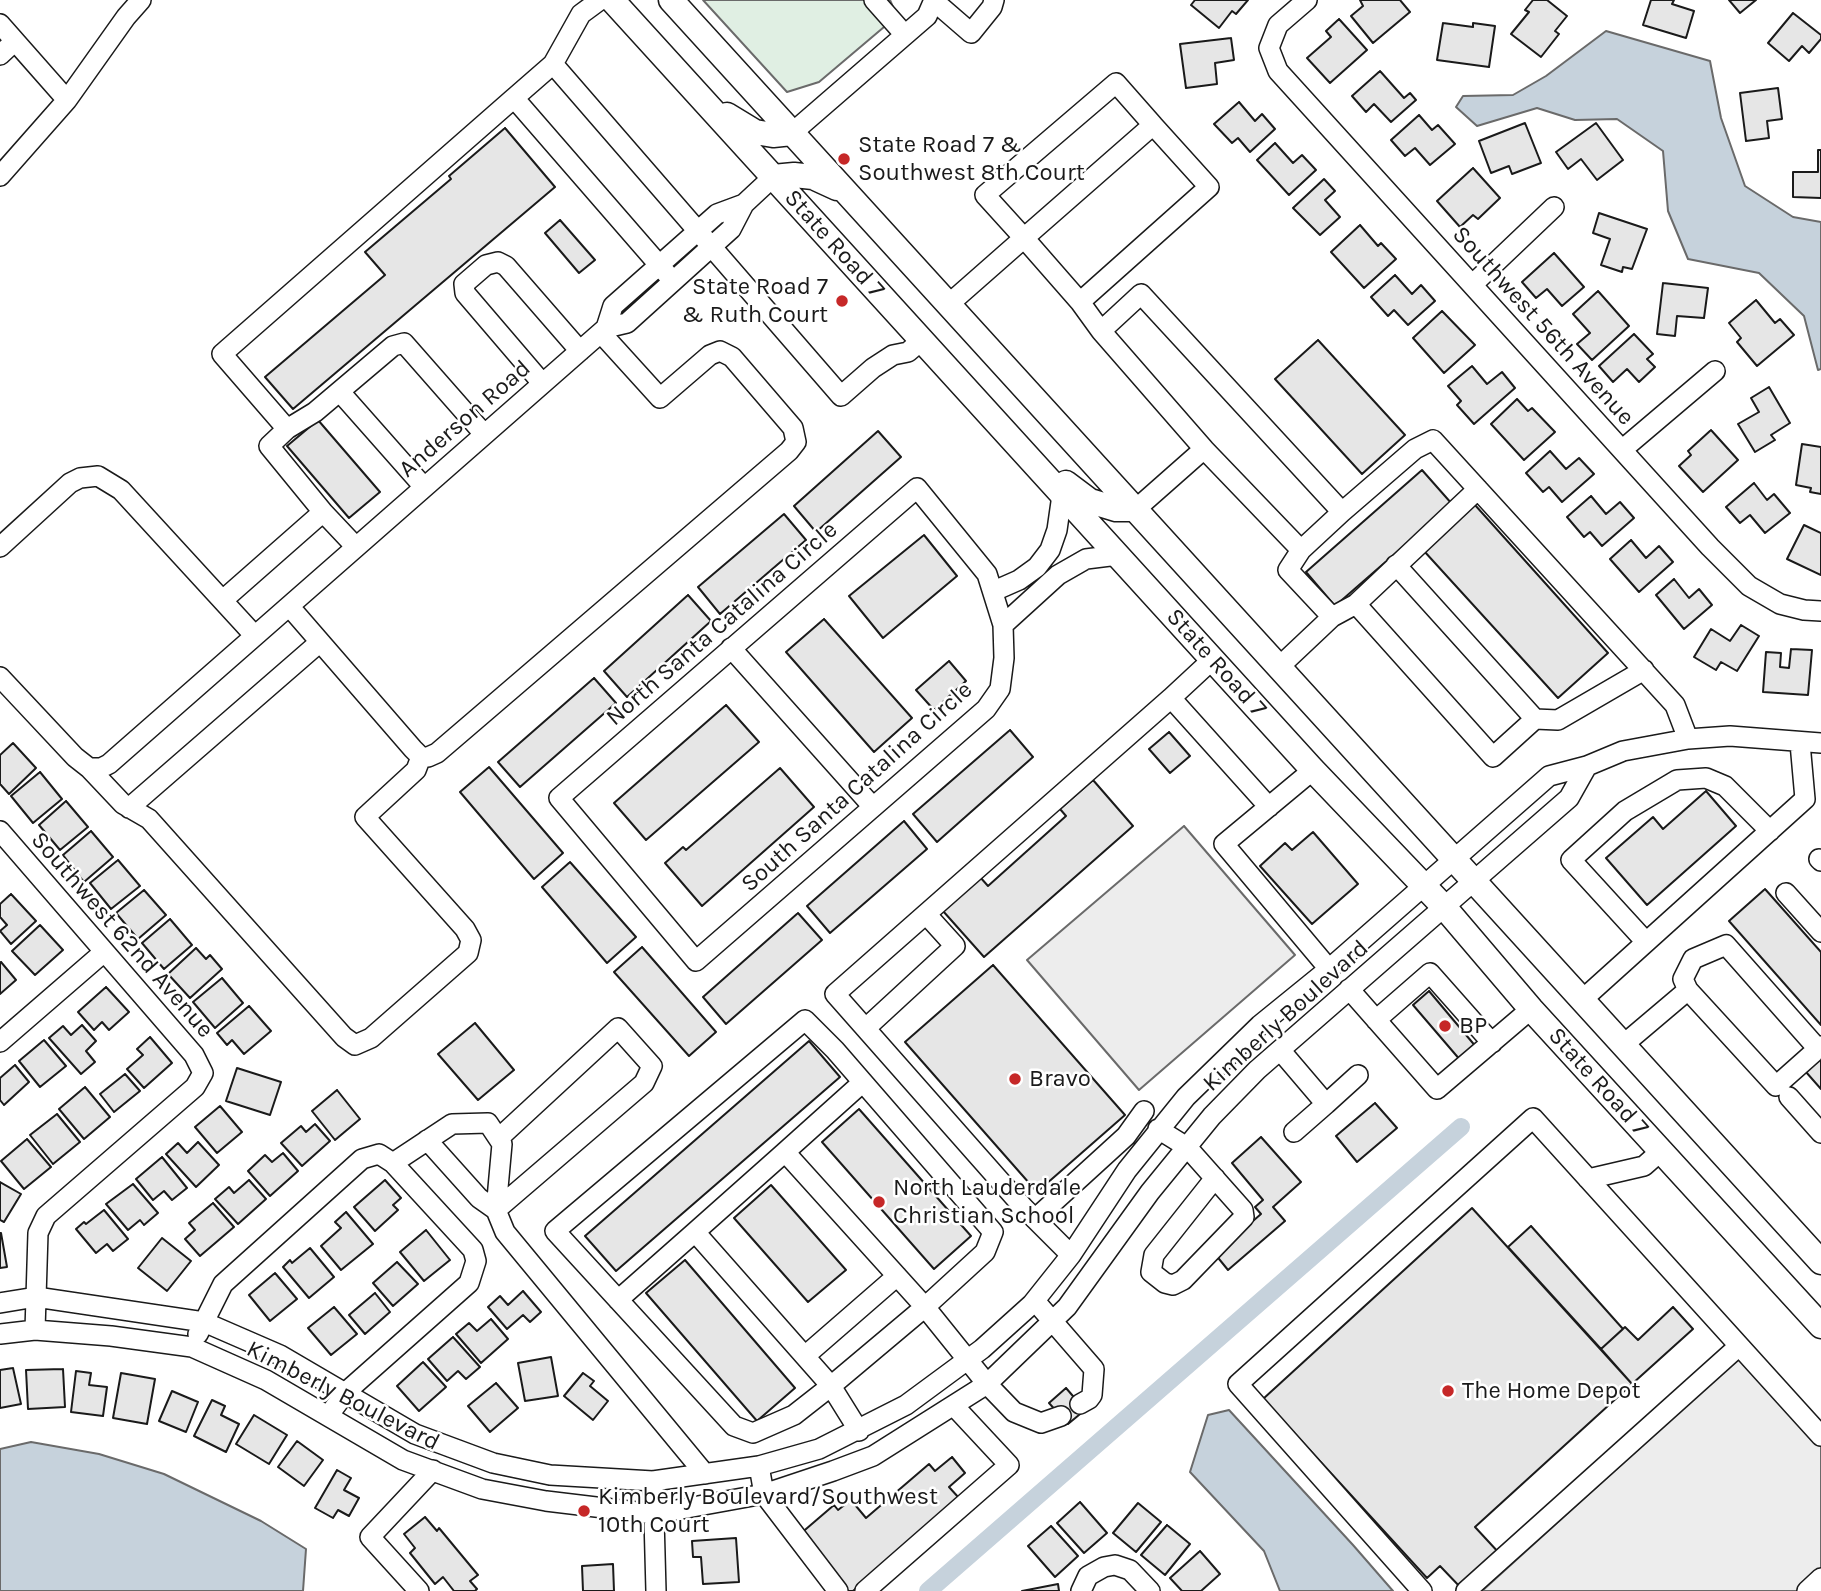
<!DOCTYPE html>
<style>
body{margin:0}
canvas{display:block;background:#fff}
</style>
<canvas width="1821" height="1591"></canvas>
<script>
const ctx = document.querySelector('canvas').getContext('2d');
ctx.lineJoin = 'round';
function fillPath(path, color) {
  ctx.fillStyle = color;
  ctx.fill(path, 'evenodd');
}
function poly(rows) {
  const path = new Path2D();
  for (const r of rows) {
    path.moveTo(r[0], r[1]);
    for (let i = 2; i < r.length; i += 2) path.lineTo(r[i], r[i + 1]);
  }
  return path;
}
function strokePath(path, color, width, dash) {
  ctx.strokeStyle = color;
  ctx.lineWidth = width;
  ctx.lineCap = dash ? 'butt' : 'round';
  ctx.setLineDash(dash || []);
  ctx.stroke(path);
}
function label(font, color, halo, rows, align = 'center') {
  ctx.font = font + ' Karla,sans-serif';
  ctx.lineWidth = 5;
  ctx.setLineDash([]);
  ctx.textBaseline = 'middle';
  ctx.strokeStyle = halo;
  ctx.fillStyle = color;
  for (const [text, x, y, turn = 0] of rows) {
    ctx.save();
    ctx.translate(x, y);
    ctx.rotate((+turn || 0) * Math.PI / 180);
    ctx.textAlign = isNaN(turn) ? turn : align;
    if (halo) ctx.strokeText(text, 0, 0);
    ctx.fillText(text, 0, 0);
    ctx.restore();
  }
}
const green = poly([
 [703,0,890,0,897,16,819,82,787,92,703,0]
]);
fillPath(green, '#e0efe3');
strokePath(green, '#6a6a6a', 2);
const parking = poly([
 [1184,826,1295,955,1139,1090,1027,960,1184,826],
 [1752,1346,1821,1422,1821,1591,1482,1591,1752,1346]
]);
fillPath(parking, '#ededed');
strokePath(parking, '#6a6a6a', 2);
const water = poly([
 [1606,31,1710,61,1721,118,1745,186,1793,217,1821,222,1821,369,1818,370,1804,316,1759,273,1688,259,1668,211,1663,151,1617,119,1575,120,1537,108,1477,126,1456,107,1463,96,1513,95,1546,76,1606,31],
 [1229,1410,1353,1545,1393,1591,1280,1591,1264,1551,1190,1472,1208,1415,1229,1410],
 [31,1442,99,1454,164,1474,261,1521,306,1549,303,1591,0,1591,0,1449,31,1442]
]);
fillPath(water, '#c6d2dc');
strokePath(water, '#6a6a6a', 2);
strokePath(poly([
 [928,1591,1461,1127]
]), '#c6d2dc', 18);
const building = poly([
 [1195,0,1248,0,1236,14,1232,11,1219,28,1191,5,1195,0],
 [1360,0,1400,0,1410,12,1373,43,1351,16,1363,6,1360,0],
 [1533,0,1547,0,1567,16,1555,31,1559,34,1541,57,1511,34,1529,12,1525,10,1533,0],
 [1651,0,1674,0,1672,4,1694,11,1686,38,1643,25,1651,0],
 [1729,0,1756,0,1740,13,1729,0],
 [1793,13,1821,35,1821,39,1809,53,1802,46,1789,61,1768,43,1793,13],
 [1339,19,1367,50,1330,83,1307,58,1331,37,1326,31,1339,19],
 [1443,23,1473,27,1473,23,1495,26,1489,67,1437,60,1443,23],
 [1231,38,1234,60,1215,63,1217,84,1186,88,1180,44,1231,38],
 [1380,71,1404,98,1410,93,1416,100,1391,122,1374,104,1366,112,1352,96,1380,71],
 [1778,88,1782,119,1767,121,1769,138,1746,141,1740,93,1778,88],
 [1239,102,1255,121,1262,114,1275,129,1250,152,1238,138,1232,143,1214,124,1239,102],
 [1419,115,1432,130,1438,125,1455,144,1430,165,1415,148,1405,156,1391,140,1419,115],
 [1525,123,1541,163,1512,174,1509,166,1491,173,1479,141,1525,123],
 [1596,123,1623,160,1597,180,1581,159,1568,169,1556,152,1596,123],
 [505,128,555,187,293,409,265,377,385,275,365,252,451,179,449,176,505,128],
 [1275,143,1293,163,1302,155,1316,170,1289,195,1257,160,1275,143],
 [1818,150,1821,150,1821,198,1793,197,1793,172,1818,172,1818,150],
 [1473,168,1500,198,1478,219,1473,215,1460,227,1437,201,1473,168],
 [1324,179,1335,191,1325,200,1340,217,1320,235,1293,208,1324,179],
 [1599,213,1647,229,1632,269,1623,267,1622,272,1601,265,1610,239,1593,233,1599,213],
 [560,220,595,260,579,273,545,233,560,220],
 [1360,225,1378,246,1381,243,1396,259,1364,288,1331,252,1360,225],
 [1554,253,1584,287,1562,306,1547,289,1536,298,1522,282,1554,253],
 [1395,275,1412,294,1421,285,1435,301,1408,325,1394,310,1388,316,1371,297,1395,275],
 [1663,283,1708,288,1704,318,1677,316,1675,336,1657,334,1663,283],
 [1598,291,1629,326,1592,360,1577,344,1590,333,1573,314,1598,291],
 [1756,300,1775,323,1780,319,1794,335,1757,366,1737,342,1741,338,1729,323,1756,300],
 [1442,311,1475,345,1444,373,1413,338,1442,311],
 [1634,334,1653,354,1647,359,1655,367,1639,382,1627,369,1613,382,1599,366,1634,334],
 [1318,340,1405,435,1362,474,1275,379,1318,340],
 [1472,366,1487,384,1502,372,1515,388,1474,424,1457,405,1461,401,1448,386,1472,366],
 [1769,387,1790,423,1771,435,1775,440,1755,452,1738,424,1759,412,1751,398,1769,387],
 [1517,399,1528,411,1532,408,1555,432,1524,460,1491,424,1517,399],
 [318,420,380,492,349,518,287,446,318,420],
 [1711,430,1738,460,1703,492,1679,466,1691,455,1688,451,1711,430],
 [878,431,901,457,816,532,794,506,878,431],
 [1802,444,1821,447,1821,494,1810,492,1811,488,1796,485,1802,444],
 [1550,451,1566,469,1579,458,1594,474,1562,502,1549,487,1543,492,1526,473,1550,451],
 [1422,470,1452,504,1335,606,1306,572,1422,470],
 [1754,483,1767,500,1774,494,1790,513,1765,533,1750,515,1740,523,1726,507,1754,483],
 [1591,496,1606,514,1620,502,1634,518,1602,546,1590,532,1584,537,1567,517,1591,496],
 [1475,505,1608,653,1558,698,1424,551,1475,505],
 [784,514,806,540,720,614,698,587,784,514],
 [1804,525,1821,533,1821,575,1787,559,1804,525],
 [924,535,957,576,883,638,849,596,924,535],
 [1631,540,1646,558,1659,546,1673,562,1639,592,1610,559,1631,540],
 [1674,579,1689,598,1699,589,1712,605,1684,629,1656,595,1674,579],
 [688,595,711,621,627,697,604,671,688,595],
 [824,619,912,718,874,752,786,652,824,619],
 [1741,625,1759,636,1737,671,1721,662,1716,670,1694,657,1711,629,1730,641,1741,625],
 [1791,649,1812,650,1808,695,1763,692,1766,652,1781,653,1780,667,1789,668,1791,649],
 [949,661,966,681,934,710,916,690,949,661],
 [594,678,616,703,520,787,498,762,594,678],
 [726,705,759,742,646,840,614,803,726,705],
 [1010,730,1033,757,937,842,913,814,1010,730],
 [1169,732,1190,756,1170,773,1149,749,1169,732],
 [13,743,36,768,9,794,0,784,0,755,13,743],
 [489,767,563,853,534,879,460,792,489,767],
 [780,768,814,807,702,906,665,863,683,847,686,850,780,768],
 [40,772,62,799,33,823,11,796,40,772],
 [1093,780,1133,826,984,957,943,911,980,877,988,886,1066,816,1060,809,1093,780],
 [1706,791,1736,826,1647,905,1606,858,1653,817,1663,829,1706,791],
 [66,801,88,827,60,850,39,825,66,801],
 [904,821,927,849,830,933,807,906,904,821],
 [91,831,113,857,84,882,63,855,91,831],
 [1313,832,1358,884,1312,924,1260,866,1285,843,1292,850,1313,832],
 [118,860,140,886,111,909,90,883,118,860],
 [570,862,636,937,607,963,542,887,570,862],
 [1765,889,1821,952,1821,1025,1729,921,1765,889],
 [144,890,166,915,138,939,116,913,144,890],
 [11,894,36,921,11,944,0,931,7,925,0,917,0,904,11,894],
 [798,913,822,940,726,1024,703,997,798,913],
 [170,919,192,945,164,969,142,943,170,919],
 [40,925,63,950,35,975,12,951,40,925],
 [642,947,716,1032,689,1056,614,972,642,947],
 [196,948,206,959,210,955,222,969,190,998,168,974,196,948],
 [1,962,16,980,0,994,0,963,1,962],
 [993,965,1125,1115,1037,1192,905,1042,993,965],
 [222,978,243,1003,215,1028,193,1002,222,978],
 [106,987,129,1012,109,1030,102,1022,94,1030,78,1012,106,987],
 [1429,991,1477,1048,1461,1061,1413,1005,1429,991],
 [249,1006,271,1031,244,1054,232,1040,227,1045,217,1033,249,1006],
 [475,1023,514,1070,478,1100,438,1054,475,1023],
 [82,1025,96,1041,86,1051,95,1062,81,1074,49,1038,63,1026,71,1035,82,1025],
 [150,1037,172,1063,144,1088,127,1069,143,1055,137,1049,150,1037],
 [44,1040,66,1066,40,1087,19,1061,44,1040],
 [809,1041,840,1077,616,1271,585,1236,809,1041],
 [1821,1058,1821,1089,1806,1072,1821,1058],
 [15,1065,29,1082,4,1105,0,1100,0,1078,15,1065],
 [237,1068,281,1082,270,1115,226,1101,237,1068],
 [125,1074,140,1091,114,1112,100,1094,125,1074],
 [85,1087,110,1117,84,1139,59,1109,85,1087],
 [337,1090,360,1119,335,1140,312,1111,337,1090],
 [1375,1103,1397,1128,1357,1162,1336,1136,1375,1103],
 [220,1106,242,1132,217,1153,195,1127,220,1106],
 [859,1109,971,1236,934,1269,822,1142,859,1109],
 [57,1114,80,1142,53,1164,30,1135,57,1114],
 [315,1124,330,1141,302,1166,281,1143,301,1126,306,1132,315,1124],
 [1261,1137,1301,1182,1273,1207,1285,1221,1228,1270,1215,1254,1261,1214,1255,1207,1263,1200,1232,1163,1261,1137],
 [27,1139,51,1167,24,1189,1,1161,27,1139],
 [198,1142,219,1165,196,1187,166,1154,178,1143,187,1153,198,1142],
 [283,1153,298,1171,270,1196,248,1171,265,1155,272,1162,283,1153],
 [162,1157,187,1188,172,1200,164,1191,153,1200,136,1179,162,1157],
 [249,1180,266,1199,238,1224,215,1199,229,1187,234,1193,249,1180],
 [385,1180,401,1198,393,1205,398,1210,375,1231,354,1207,385,1180],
 [0,1182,21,1194,4,1222,0,1220,0,1182],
 [133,1184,158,1213,144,1225,140,1220,128,1230,106,1204,133,1184],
 [771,1185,846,1270,808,1302,734,1218,771,1185],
 [213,1203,234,1227,200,1256,185,1239,195,1230,189,1223,213,1203],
 [1472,1208,1632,1384,1475,1527,1500,1554,1462,1589,1440,1566,1427,1578,1263,1399,1472,1208],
 [104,1210,128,1239,113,1251,107,1244,96,1253,76,1229,84,1222,86,1224,104,1210],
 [346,1212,373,1244,341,1270,321,1246,341,1228,335,1222,346,1212],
 [1531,1226,1623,1329,1601,1349,1508,1247,1531,1226],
 [426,1230,450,1260,424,1281,400,1252,426,1230],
 [1,1233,7,1267,0,1268,0,1233,1,1233],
 [162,1238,191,1261,167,1291,138,1268,162,1238],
 [310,1248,334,1277,309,1298,283,1267,290,1260,292,1263,310,1248],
 [685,1260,795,1388,757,1421,646,1293,685,1260],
 [397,1262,418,1284,393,1306,373,1283,397,1262],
 [275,1273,297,1299,270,1321,249,1295,275,1273],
 [523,1291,541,1312,530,1322,523,1315,507,1329,488,1307,500,1296,508,1305,523,1291],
 [375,1293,390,1312,365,1334,349,1315,375,1293],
 [334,1307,357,1334,331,1355,308,1328,334,1307],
 [1673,1307,1693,1329,1632,1384,1601,1349,1625,1327,1638,1340,1673,1307],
 [491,1319,508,1339,481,1363,456,1334,469,1323,477,1331,491,1319],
 [453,1337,480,1367,466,1379,458,1371,447,1381,428,1359,453,1337],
 [551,1357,558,1396,525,1401,518,1363,551,1357],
 [423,1362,446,1387,419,1411,397,1386,423,1362],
 [13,1368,21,1404,0,1408,0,1370,13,1368],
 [63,1369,65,1407,28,1409,26,1370,63,1369],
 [76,1371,91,1373,89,1385,107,1387,103,1416,71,1412,76,1371],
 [121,1373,155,1379,147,1424,113,1418,121,1373],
 [583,1373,594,1381,590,1386,608,1401,593,1420,564,1396,583,1373],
 [496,1383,518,1408,490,1432,468,1406,496,1383],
 [1066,1388,1085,1410,1068,1424,1049,1403,1066,1388],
 [172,1391,198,1402,186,1432,159,1421,172,1391],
 [212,1400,225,1406,221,1415,239,1424,226,1452,194,1436,212,1400],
 [254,1415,287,1435,269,1464,236,1444,254,1415],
 [297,1441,323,1460,304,1486,278,1467,297,1441],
 [952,1457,965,1473,949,1487,959,1498,853,1591,848,1591,799,1535,834,1505,838,1510,851,1500,866,1518,929,1464,935,1471,952,1457],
 [337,1470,351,1478,344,1490,359,1498,349,1516,338,1510,333,1518,315,1508,337,1470],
 [1080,1502,1107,1533,1084,1553,1057,1523,1080,1502],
 [1138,1503,1161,1522,1136,1552,1113,1533,1138,1503],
 [425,1517,437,1531,439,1528,478,1575,470,1581,477,1589,475,1591,454,1591,443,1577,435,1584,410,1553,415,1548,404,1534,425,1517],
 [1167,1525,1190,1544,1165,1575,1141,1555,1167,1525],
 [1051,1526,1078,1556,1055,1577,1028,1546,1051,1526],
 [736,1538,739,1582,703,1584,701,1557,693,1557,692,1541,736,1538],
 [1200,1551,1220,1574,1201,1591,1182,1591,1170,1578,1200,1551],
 [613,1564,614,1591,583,1591,582,1566,613,1564],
 [1058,1584,1059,1591,1022,1591,1058,1584]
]);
fillPath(building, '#e6e6e6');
strokePath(building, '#1a1a1a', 2);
const minor = poly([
 [874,0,905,35],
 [1307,0,1278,25,1269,48,1278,71,1710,547,1749,586,1780,604,1804,610,1821,611],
 [934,1,971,33,992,7,994,0],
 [0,24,67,100,126,17,141,0],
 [0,55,15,41],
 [553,64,841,396,873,368,893,355,908,352,922,340],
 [514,98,553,64,581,14,600,0],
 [792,133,927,16,934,0],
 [0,176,67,100],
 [1472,285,1554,207],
 [1080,302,1101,331],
 [949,304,1024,238,1153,125,1116,83,985,195,1024,238,1080,302,1209,187,1153,125],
 [606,328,613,306,717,214,744,204],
 [542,383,465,293,464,284,486,265,498,262,506,266,580,351],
 [340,392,424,487],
 [287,429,315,412,393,346,404,343,484,434],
 [1623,449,1715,371],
 [917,488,987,574,1003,625,1004,658,1000,689,986,709,696,961,559,798,917,488],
 [1136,509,1204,449,1301,550,1342,512,1141,294,1101,331,1204,449],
 [323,512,269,446,287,429,222,354,514,98,673,281],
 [1342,512,1415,449,1433,440,1675,705,1688,739],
 [0,547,70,483,80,478,98,476,121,490,255,636],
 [994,591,1019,580,1037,567,1050,550,1057,530,1062,495],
 [223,600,323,512,356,547],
 [1356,604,1493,757,1535,719,1396,565],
 [289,606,413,749,421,757,428,757,437,753,486,711,789,451,796,442,793,428,732,357,720,351,710,355,660,398,601,333],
 [1332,617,1356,604,1478,489],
 [1003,625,1058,575,1086,559,1118,555],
 [731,648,873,807],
 [1279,667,1332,617,1288,570,1301,550],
 [0,677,75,757,89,768,101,768,109,764,606,328,627,323,731,229,744,204,773,177],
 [1171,698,1213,659],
 [1535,719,1558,720,1644,670],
 [89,768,123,804,149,819,344,1037,355,1045,371,1038,468,953,471,940,465,929,365,817,416,770,421,757],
 [1313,770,1224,844,1329,969],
 [129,808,320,642],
 [0,831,194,1055,203,1073,195,1087,46,1216,38,1233,35,1330],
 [1819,859,1821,861],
 [1786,893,1821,932],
 [1646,942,1571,860,1625,811,1677,780,1706,778,1725,786,1770,831],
 [1349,989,1437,1089,1531,1009],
 [1688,990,1683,979,1693,959,1726,945,1818,1049],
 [1582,1000,1805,799,1800,743],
 [1376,1020,1430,973,1492,1043],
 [866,1028,955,946,926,914],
 [0,1042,104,952],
 [1623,1045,1688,990,1776,1086,1821,1046],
 [1280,1050,1326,1104,1358,1075],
 [1789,1097,1821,1133],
 [1158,1129,1187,1147,1243,1210,1244,1217,1183,1280,1173,1285,1165,1283,1151,1272,1154,1255,1215,1178],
 [1294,1132,1326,1104],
 [427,1140,479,1198,496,1210],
 [785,1152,695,1232,831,1386,925,1307,987,1384,1014,1412,1041,1423,1061,1416],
 [393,1163,452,1124,488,1123,502,1144,496,1210,505,1232,705,1474],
 [1588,1179,1644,1166,1661,1151],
 [496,1210,644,1083,652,1066,618,1028,499,1138],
 [1035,1219,1126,1136,1144,1111],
 [1071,1255,1024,1208,835,994,1171,698,1269,807],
 [618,1300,695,1232],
 [1035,1301,1094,1369,1092,1395,1089,1399,1080,1404],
 [0,1303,36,1297,204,1322,280,1355,415,1434,493,1463,550,1475,653,1481,759,1466,819,1449,906,1405,982,1349,1032,1304,1071,1255,1127,1170,1186,1097,1260,1025,1329,969,1549,776,1587,766,1623,751,1688,739,1730,736,1821,743],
 [0,1334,35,1330,111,1336,192,1347,266,1380,403,1460,482,1489,546,1501,654,1514,764,1494,833,1471,873,1456,987,1384,1067,1307,1150,1192,1212,1116,1257,1070,1569,798,1587,766],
 [198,1334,223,1284,362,1159,379,1154,393,1163,473,1250,476,1261,469,1283,346,1392,328,1416],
 [805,1356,897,1276],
 [859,1431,831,1386,794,1415,753,1433,734,1426,555,1231,805,1020,835,1050,993,1232,985,1252,925,1307,785,1152,863,1082],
 [759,1466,764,1494,838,1591],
 [653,1481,656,1591],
 [419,1591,370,1537,433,1470],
 [865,1591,1009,1465,954,1406],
 [1081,1591,1088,1576,1104,1567,1115,1565,1130,1570,1150,1591],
 [1422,1591,1238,1384,1533,1118,1821,1436],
 [1466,1591,1739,1346],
 [1807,1591,1821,1578]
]);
const major = poly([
 [612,0,1313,770,1445,908,1531,1009,1821,1326],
 [671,0,1821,1262],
 [727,115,755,132,773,135,792,133],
 [773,177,794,175,813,177,837,188],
 [1066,483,1090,501,1116,509,1136,509]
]);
strokePath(minor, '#1a1a1a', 22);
strokePath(major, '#1a1a1a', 27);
strokePath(minor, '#fff', 19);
strokePath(major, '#fff', 24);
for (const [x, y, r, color] of [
 [844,159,7,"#c62828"],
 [842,301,7,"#c62828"],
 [1445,1026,7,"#c62828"],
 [1015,1079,7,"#c62828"],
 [879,1202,7,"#c62828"],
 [1448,1391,7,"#c62828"],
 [584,1511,7,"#c62828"]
]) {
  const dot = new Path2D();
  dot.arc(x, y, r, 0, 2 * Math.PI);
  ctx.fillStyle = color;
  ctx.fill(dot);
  strokePath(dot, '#fff', 2.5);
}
label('24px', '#1a1a1a', '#fff', [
 ["State Road 7 &",858,145],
 ["Southwest 8th Court",858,173],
 ["State Road 7",828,287,"right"],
 ["& Ruth Court",828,315,"right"],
 ["BP",1459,1026],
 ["Bravo",1029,1079],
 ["North Lauderdale",893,1188],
 ["Christian School",893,1216],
 ["The Home Depot",1462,1391],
 ["Kimberly Boulevard/Southwest",598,1497],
 ["10th Court",598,1525]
], 'left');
label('24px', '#1a1a1a', '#fff', [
 ["State Road 7",834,244,48],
 ["Southwest 56th Avenue",1543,326,48],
 ["Anderson Road",465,419,-41],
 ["North Santa Catalina Circle",722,624,-41],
 ["State Road 7",1216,663,48],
 ["South Santa Catalina Circle",857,787,-42],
 ["Southwest 62nd Avenue",122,935,49],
 ["Kimberly Boulevard",1286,1016,-42],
 ["State Road 7",1598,1082,48],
 ["Kimberly Boulevard",343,1396,27]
]);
</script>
